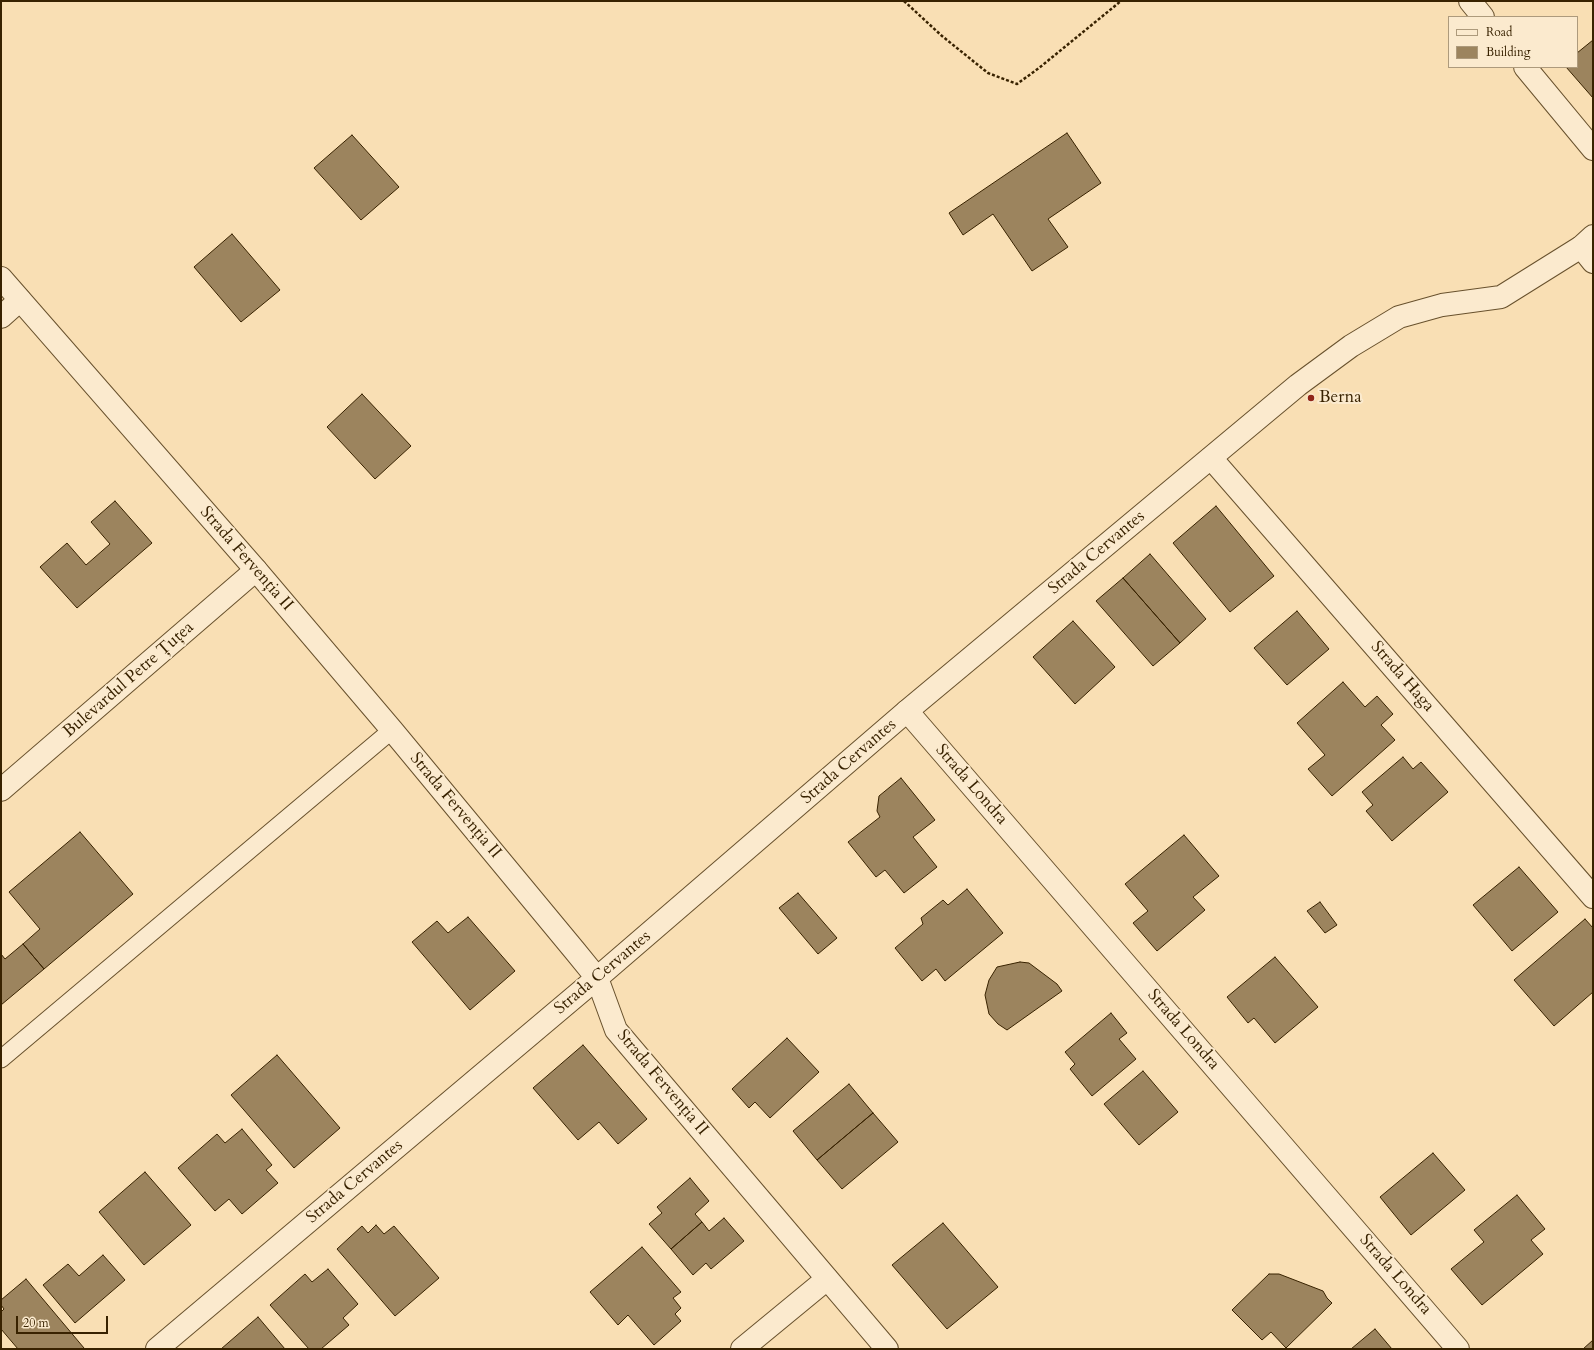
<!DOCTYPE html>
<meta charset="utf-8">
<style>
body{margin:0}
#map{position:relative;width:1594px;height:1350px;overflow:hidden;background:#f9dfb4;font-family:Cardo,serif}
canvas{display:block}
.frame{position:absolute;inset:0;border:2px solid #382200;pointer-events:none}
.legend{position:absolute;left:1448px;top:16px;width:130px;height:52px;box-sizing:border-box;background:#fbeace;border:1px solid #ad9a7c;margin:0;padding:5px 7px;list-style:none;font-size:12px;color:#382200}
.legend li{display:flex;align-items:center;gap:8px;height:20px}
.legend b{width:20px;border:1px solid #ad9a7c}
.scale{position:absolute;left:16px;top:1316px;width:92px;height:18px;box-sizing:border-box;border:2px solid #382200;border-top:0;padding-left:5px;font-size:12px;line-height:14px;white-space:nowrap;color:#382200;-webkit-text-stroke:3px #fbeace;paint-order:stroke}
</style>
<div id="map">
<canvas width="1594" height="1350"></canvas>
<div class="frame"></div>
<ul class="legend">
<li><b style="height:5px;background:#fbeace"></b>Road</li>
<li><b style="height:11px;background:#9c845e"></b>Building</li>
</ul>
<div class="scale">20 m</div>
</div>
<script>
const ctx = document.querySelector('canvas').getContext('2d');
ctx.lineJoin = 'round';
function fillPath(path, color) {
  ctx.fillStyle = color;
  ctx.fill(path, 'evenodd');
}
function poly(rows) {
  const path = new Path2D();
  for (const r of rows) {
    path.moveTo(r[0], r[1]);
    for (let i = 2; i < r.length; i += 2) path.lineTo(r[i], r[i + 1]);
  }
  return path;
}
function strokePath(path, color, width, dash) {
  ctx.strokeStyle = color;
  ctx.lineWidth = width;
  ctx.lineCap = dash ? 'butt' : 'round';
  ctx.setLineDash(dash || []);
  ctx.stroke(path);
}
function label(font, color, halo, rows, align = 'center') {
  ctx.font = font + ' Cardo,serif';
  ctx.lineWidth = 4;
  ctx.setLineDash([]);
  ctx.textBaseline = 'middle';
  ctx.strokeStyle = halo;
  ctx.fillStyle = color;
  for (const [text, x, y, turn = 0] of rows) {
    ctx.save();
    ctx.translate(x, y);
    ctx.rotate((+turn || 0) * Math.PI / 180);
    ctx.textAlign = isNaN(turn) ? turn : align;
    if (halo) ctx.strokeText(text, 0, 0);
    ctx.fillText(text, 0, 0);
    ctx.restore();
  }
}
const building = poly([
 [1593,40,1593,98,1566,67,1577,67,1577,53,1593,40],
 [1067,133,1101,183,1048,219,1068,247,1032,271,993,214,963,235,949,213,1067,133],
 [352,135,399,187,361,220,314,168,352,135],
 [232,234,280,290,241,322,194,267,232,234],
 [362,394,411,446,375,479,327,427,362,394],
 [115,501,152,543,77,608,40,567,67,543,86,565,110,544,91,522,115,501],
 [1216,506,1274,576,1230,612,1173,543,1216,506],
 [1150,554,1206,619,1180,643,1123,578,1150,554],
 [1123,578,1180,643,1153,666,1096,601,1123,578],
 [1297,611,1329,649,1287,685,1254,648,1297,611],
 [1073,621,1115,667,1075,704,1033,657,1073,621],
 [1343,682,1365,707,1377,696,1393,714,1381,725,1395,740,1332,796,1308,769,1325,755,1297,723,1343,682],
 [1403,757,1413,769,1421,762,1448,792,1392,841,1366,811,1373,805,1362,792,1403,757],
 [901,778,935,820,913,837,937,867,904,893,885,870,876,877,848,842,880,817,877,811,879,796,901,778],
 [80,832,133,894,44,969,23,944,40,929,9,892,80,832],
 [1184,835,1219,876,1193,897,1205,910,1157,951,1133,923,1148,911,1125,884,1184,835],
 [1519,867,1558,912,1512,951,1473,905,1519,867],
 [967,889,1003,933,945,981,936,969,922,981,895,948,923,924,921,918,943,900,948,905,967,889],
 [798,893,837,938,818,954,779,908,798,893],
 [1320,902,1337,925,1325,933,1307,911,1320,902],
 [468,917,515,971,470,1010,412,942,437,921,448,933,468,917],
 [1585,919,1593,928,1593,992,1554,1026,1514,980,1585,919],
 [23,944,44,969,1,1005,1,954,5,959,23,944],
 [1275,957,1318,1007,1275,1043,1254,1018,1248,1023,1227,997,1275,957],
 [1020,962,1029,963,1057,984,1062,991,1007,1030,998,1024,989,1014,985,995,989,980,997,967,1020,962],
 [1111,1013,1127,1033,1119,1039,1136,1059,1092,1096,1070,1069,1075,1064,1065,1052,1111,1013],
 [787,1038,819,1072,770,1118,755,1102,749,1108,732,1089,787,1038],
 [583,1045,647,1119,618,1144,599,1122,578,1140,533,1088,583,1045],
 [277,1055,340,1128,294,1168,231,1095,277,1055],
 [1143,1071,1178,1112,1139,1145,1104,1104,1143,1071],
 [849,1084,873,1113,817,1160,793,1131,849,1084],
 [873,1113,898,1142,842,1189,817,1160,873,1113],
 [242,1129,272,1165,266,1170,278,1183,242,1214,229,1199,215,1211,178,1168,217,1134,225,1143,242,1129],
 [1433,1153,1465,1190,1411,1235,1380,1197,1433,1153],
 [145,1172,191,1225,144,1265,99,1212,145,1172],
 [690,1178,709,1201,695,1214,702,1222,671,1249,649,1224,662,1213,657,1207,690,1178],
 [1517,1195,1545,1229,1531,1240,1543,1254,1482,1305,1451,1269,1484,1242,1474,1230,1517,1195],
 [724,1218,744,1241,711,1269,706,1263,693,1275,671,1249,702,1222,709,1231,724,1218],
 [943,1223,998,1287,947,1329,892,1265,943,1223],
 [376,1225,384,1234,394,1226,439,1278,395,1316,337,1249,362,1226,368,1233,376,1225],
 [642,1247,681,1292,673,1298,681,1308,675,1314,681,1321,654,1345,628,1315,618,1325,590,1292,642,1247],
 [103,1255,125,1280,75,1323,43,1285,68,1264,79,1276,103,1255],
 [328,1269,358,1304,343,1318,349,1325,321,1349,309,1349,270,1305,305,1274,312,1282,328,1269],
 [1269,1274,1279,1274,1323,1291,1327,1298,1332,1303,1286,1348,1271,1332,1262,1340,1232,1310,1269,1274],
 [26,1279,84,1348,84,1349,18,1349,1,1329,1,1312,4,1309,1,1305,1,1300,26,1279],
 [258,1317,285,1349,221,1349,258,1317],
 [1375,1329,1392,1349,1351,1349,1375,1329],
 [1593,1340,1593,1349,1583,1349,1593,1340]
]);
fillPath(building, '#9c845e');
strokePath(building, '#382200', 1);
const service = poly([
 [1,1059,392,730]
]);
const minor = poly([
 [1470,1,1483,17],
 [1525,67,1593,149],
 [1581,247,1593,262],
 [1,317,20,300],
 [1211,458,1593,897],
 [907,711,1458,1349],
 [1,790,256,570],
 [157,1349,597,978],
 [742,1349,827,1279]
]);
const tertiary = poly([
 [1,278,256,570,392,730,575,951,597,978,616,1030,887,1349],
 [597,978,907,711,1298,385,1351,346,1399,317,1442,305,1501,297,1581,247,1593,236]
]);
strokePath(service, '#68512d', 19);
strokePath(minor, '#68512d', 24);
strokePath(tertiary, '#68512d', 24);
strokePath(poly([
 [904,1,942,36,988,73,1017,84,1039,68,1121,1]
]), '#382200', 2.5, [3, 2]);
strokePath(service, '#fbeace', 17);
strokePath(minor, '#fbeace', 22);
strokePath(tertiary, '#fbeace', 22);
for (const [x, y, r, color] of [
 [1311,398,4,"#8f2418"]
]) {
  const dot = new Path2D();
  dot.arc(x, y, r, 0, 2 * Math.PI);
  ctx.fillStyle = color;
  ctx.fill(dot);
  strokePath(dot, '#fbeace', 1.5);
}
label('17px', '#382200', '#fbeace', [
 ["Berna",1319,398]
], 'left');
label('17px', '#382200', '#fbeace', [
 ["Strada Cervantes",1097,553,-40],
 ["Strada Fervenția II",246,559,49],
 ["Strada Haga",1402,677,49],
 ["Bulevardul Petre Țuțea",129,680,-41],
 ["Strada Cervantes",849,762,-41],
 ["Strada Londra",971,785,49],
 ["Strada Fervenția II",455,806,50],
 ["Strada Cervantes",603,973,-40],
 ["Strada Londra",1183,1030,49],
 ["Strada Fervenția II",662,1083,50],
 ["Strada Cervantes",355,1182,-40],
 ["Strada Londra",1395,1275,49]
]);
</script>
